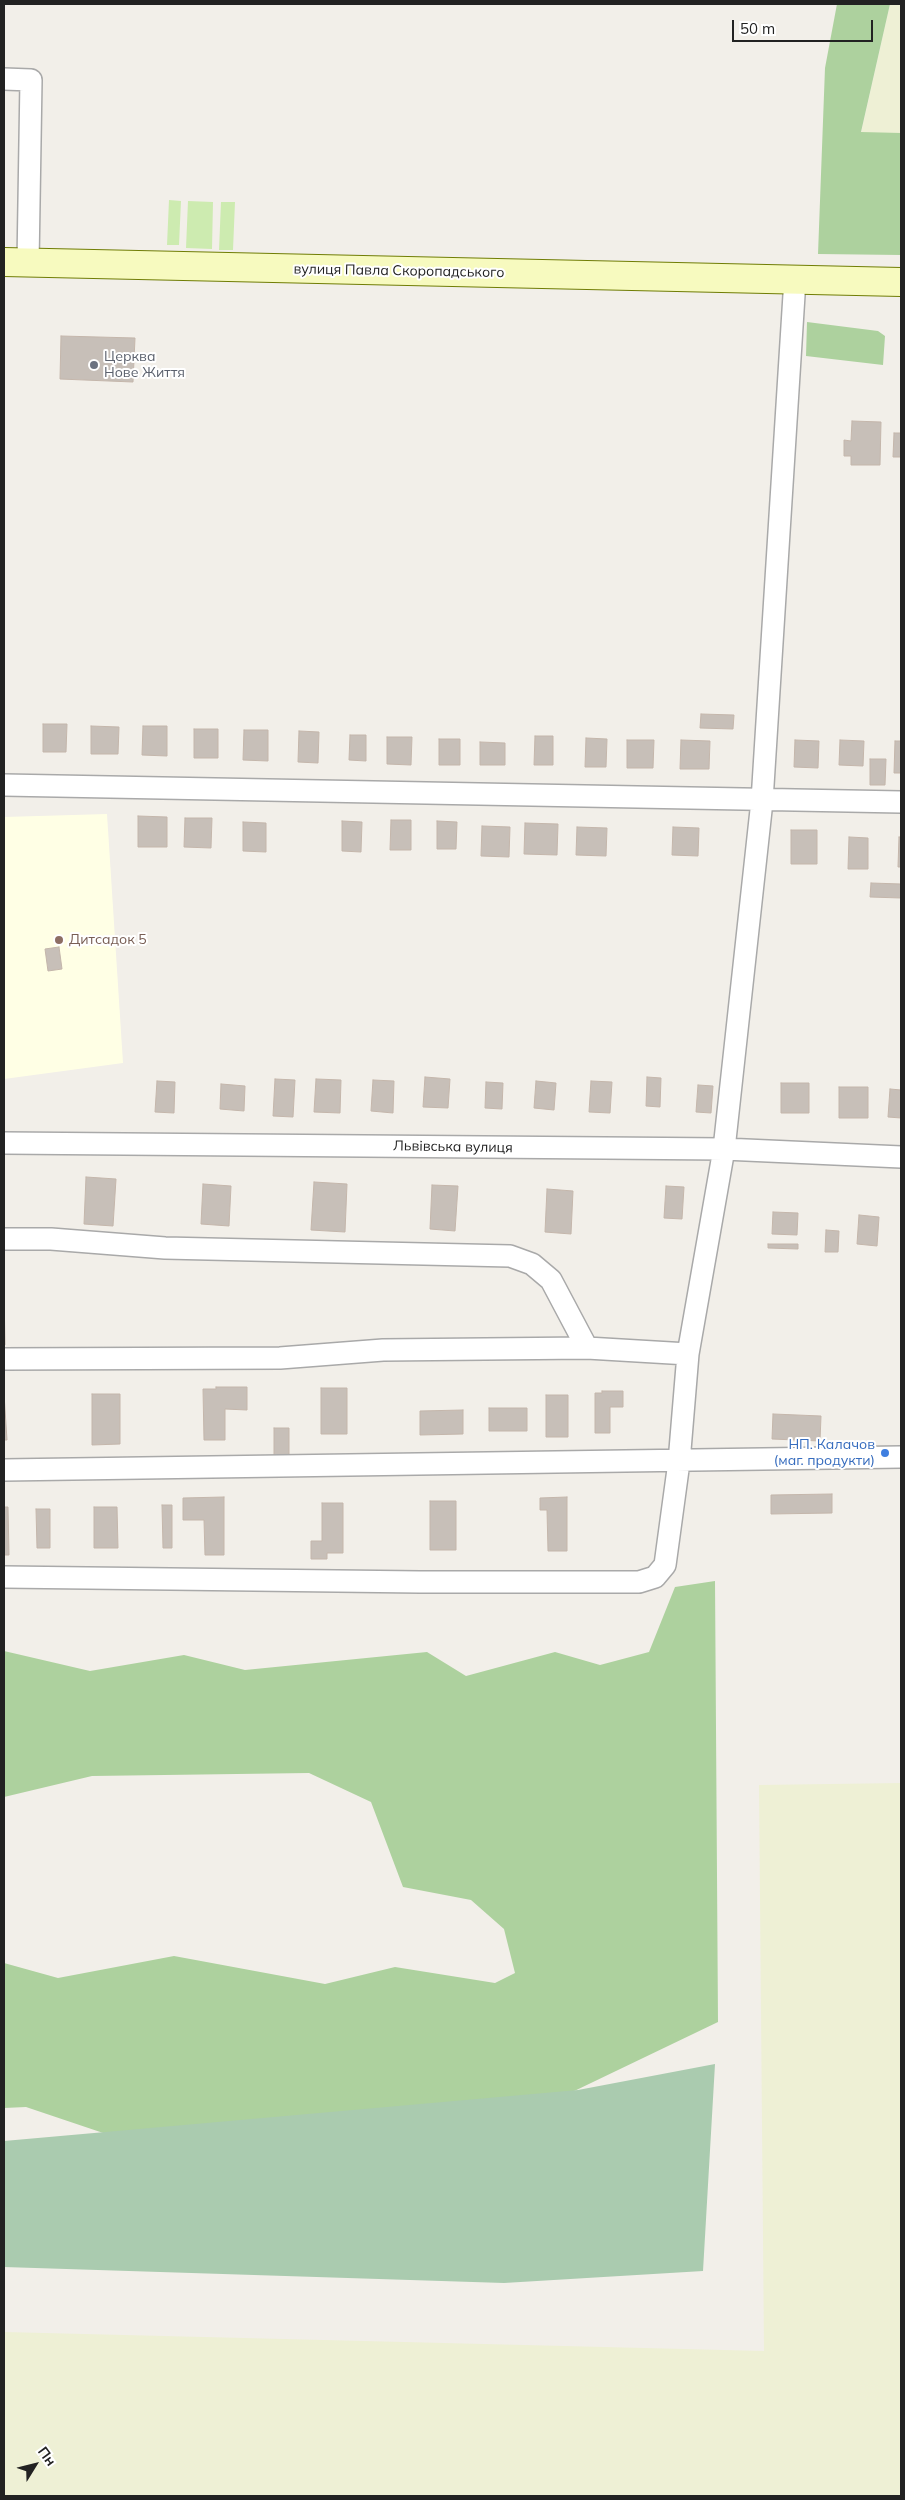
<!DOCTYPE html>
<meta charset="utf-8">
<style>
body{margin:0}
#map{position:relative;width:905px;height:2500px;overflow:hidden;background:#f2efe9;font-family:Mulish,sans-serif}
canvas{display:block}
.frame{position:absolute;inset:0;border:5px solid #222;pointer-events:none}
.north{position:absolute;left:10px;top:2440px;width:50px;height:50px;-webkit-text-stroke:4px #fff;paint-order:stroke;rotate:54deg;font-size:14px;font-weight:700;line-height:20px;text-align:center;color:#222}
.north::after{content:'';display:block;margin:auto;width:18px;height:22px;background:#222;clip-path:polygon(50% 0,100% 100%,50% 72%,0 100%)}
.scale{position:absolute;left:732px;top:20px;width:141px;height:22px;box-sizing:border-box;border:2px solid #222;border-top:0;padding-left:6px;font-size:15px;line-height:18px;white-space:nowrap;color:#222;-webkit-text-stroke:4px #fff;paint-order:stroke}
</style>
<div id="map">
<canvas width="905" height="2500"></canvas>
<div class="frame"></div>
<div class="north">Пн</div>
<div class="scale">50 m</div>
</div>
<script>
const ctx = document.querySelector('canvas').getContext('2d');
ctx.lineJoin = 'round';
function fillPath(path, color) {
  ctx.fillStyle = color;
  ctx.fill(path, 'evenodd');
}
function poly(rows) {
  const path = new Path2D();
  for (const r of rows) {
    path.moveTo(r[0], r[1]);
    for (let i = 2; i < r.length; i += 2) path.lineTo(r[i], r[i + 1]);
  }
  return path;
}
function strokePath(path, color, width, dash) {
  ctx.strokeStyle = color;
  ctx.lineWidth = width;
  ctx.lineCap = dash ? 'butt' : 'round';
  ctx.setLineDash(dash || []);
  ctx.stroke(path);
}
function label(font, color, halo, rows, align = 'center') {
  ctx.font = font + ' Mulish,sans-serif';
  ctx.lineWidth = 4;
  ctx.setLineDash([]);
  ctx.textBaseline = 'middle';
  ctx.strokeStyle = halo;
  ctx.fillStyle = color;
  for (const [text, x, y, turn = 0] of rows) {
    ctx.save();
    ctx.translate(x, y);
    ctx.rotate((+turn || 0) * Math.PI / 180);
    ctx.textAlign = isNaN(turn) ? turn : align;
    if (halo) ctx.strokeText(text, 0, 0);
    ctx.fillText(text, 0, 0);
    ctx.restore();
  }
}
fillPath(poly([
 [107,814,123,1063,4,1079,4,817]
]), '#ffffe5');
fillPath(poly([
 [890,4,901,4,901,133,861,133],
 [901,1783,901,2496,4,2496,4,2332,764,2351,759,1785]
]), '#eef0d5');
fillPath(poly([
 [169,200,181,201,179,245,167,245],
 [188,201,213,202,212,249,186,248],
 [221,202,235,202,233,250,219,250]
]), '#cdebb0');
fillPath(poly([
 [837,4,890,4,861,132,901,133,901,255,818,254,825,68],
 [807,322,878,331,885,336,883,365,806,356],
 [715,1581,718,2022,541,2107,130,2142,26,2107,4,2108,4,1963,58,1978,174,1956,325,1984,395,1967,495,1983,515,1973,504,1929,471,1900,403,1887,371,1802,309,1773,92,1776,4,1797,4,1651,90,1671,184,1655,245,1670,427,1652,466,1676,555,1652,600,1665,649,1652,675,1587]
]), '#add19e');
fillPath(poly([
 [715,2064,703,2271,504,2283,4,2267,4,2141,578,2090]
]), '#aacbaf');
const building = poly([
 [61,336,135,338,133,382,60,379,61,336],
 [852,421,881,422,880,465,851,465,851,456,844,456,844,440,851,441,852,421],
 [894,433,901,433,901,457,893,457,894,433],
 [701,714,734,715,733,729,700,728,701,714],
 [43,724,67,724,66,752,43,752,43,724],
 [91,726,119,727,118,754,91,754,91,726],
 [143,726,167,726,167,756,142,755,143,726],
 [194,729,218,729,218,758,194,758,194,729],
 [244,730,268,730,268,761,243,760,244,730],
 [299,731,319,732,318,763,298,762,299,731],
 [350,735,366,735,366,761,349,760,350,735],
 [535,736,553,736,553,765,534,765,535,736],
 [387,737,412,737,411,765,387,764,387,737],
 [586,738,607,739,606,767,585,767,586,738],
 [439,739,460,739,460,765,439,765,439,739],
 [627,740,654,740,653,768,627,768,627,740],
 [681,740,710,741,709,769,680,769,681,740],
 [795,740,819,741,818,768,794,767,795,740],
 [840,740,864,741,863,766,839,765,840,740],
 [895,741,901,741,901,773,894,773,895,741],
 [480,742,505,743,505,765,480,765,480,742],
 [870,759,886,759,885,785,870,785,870,759],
 [138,816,167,817,167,847,138,847,138,816],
 [185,818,212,818,211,848,184,847,185,818],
 [391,820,411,820,411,850,390,850,391,820],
 [342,821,362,822,361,852,342,851,342,821],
 [437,821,457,822,456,849,437,849,437,821],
 [243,822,266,823,266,852,243,851,243,822],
 [525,823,558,824,557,855,524,854,525,823],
 [482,826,510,827,509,857,481,856,482,826],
 [577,827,607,828,606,856,576,855,577,827],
 [673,827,699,828,698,856,672,855,673,827],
 [791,830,817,830,817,864,791,864,791,830],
 [849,837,868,838,868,869,848,869,849,837],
 [899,837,901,837,901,867,898,867,899,837],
 [871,883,901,884,901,898,870,897,871,883],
 [59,947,62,969,48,971,45,949,59,947],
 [425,1077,450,1079,448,1108,423,1107,425,1077],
 [647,1077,661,1078,660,1107,646,1106,647,1077],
 [275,1079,295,1080,293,1117,273,1116,275,1079],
 [316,1079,341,1080,340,1113,314,1112,316,1079],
 [373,1080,394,1081,393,1113,371,1111,373,1080],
 [157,1081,175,1082,174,1113,155,1112,157,1081],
 [536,1081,556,1083,554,1110,534,1108,536,1081],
 [591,1081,612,1082,610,1113,589,1112,591,1081],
 [486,1082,503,1083,502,1109,485,1108,486,1082],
 [781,1083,809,1083,809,1113,781,1113,781,1083],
 [221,1084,245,1086,244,1111,220,1109,221,1084],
 [698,1085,713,1086,711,1113,696,1112,698,1085],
 [839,1087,868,1087,868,1118,839,1118,839,1087],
 [890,1089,901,1090,901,1118,888,1117,890,1089],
 [86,1177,116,1179,113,1226,84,1224,86,1177],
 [314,1182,347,1184,345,1232,311,1230,314,1182],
 [203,1184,231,1186,229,1226,201,1224,203,1184],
 [432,1185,458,1186,455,1231,430,1229,432,1185],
 [666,1186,684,1187,682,1219,664,1218,666,1186],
 [547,1189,573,1191,571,1234,545,1232,547,1189],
 [773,1212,798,1213,797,1235,772,1234,773,1212],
 [859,1215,879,1217,877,1246,857,1244,859,1215],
 [826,1230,839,1231,838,1252,825,1252,826,1230],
 [768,1244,798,1244,798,1249,768,1248,768,1244],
 [4,1294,5,1345,4,1345,4,1294],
 [216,1387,247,1387,247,1410,225,1409,225,1440,204,1440,203,1389,216,1389,216,1387],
 [321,1388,347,1388,347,1434,321,1434,321,1388],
 [602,1391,623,1391,623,1407,610,1407,610,1433,595,1433,595,1393,602,1393,602,1391],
 [4,1394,7,1440,4,1440,4,1394],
 [92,1394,120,1394,120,1444,92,1445,92,1394],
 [546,1395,568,1395,568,1437,546,1437,546,1395],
 [489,1408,527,1408,527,1431,489,1431,489,1408],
 [463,1410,463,1434,420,1435,420,1411,463,1410],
 [773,1414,821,1416,820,1441,772,1439,773,1414],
 [274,1428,289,1428,289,1460,274,1460,274,1428],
 [832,1494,832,1513,771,1514,771,1495,832,1494],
 [224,1497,224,1555,205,1555,204,1520,183,1520,183,1498,224,1497],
 [567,1497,567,1551,548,1551,547,1510,540,1510,540,1498,567,1497],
 [430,1501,456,1501,456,1550,430,1550,430,1501],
 [322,1503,343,1503,343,1553,327,1553,327,1559,311,1559,311,1541,322,1541,322,1503],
 [162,1505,172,1505,172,1548,163,1548,162,1505],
 [4,1507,8,1507,9,1555,4,1555,4,1507],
 [94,1507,117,1507,118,1548,94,1548,94,1507],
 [36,1509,50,1509,50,1548,37,1548,36,1509]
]);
fillPath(building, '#c7bfb8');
strokePath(building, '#c4b6ab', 1);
const street = poly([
 [4,79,31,80,28,263],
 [4,785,901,802],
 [4,1143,724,1149,901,1157],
 [4,1239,51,1239,165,1248,510,1256,532,1264,551,1280,587,1348],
 [4,1359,280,1358,383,1350,587,1348,688,1354],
 [4,1470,901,1457],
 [4,1577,420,1582,639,1582,655,1577,665,1565,679,1462,688,1354,724,1149,762,801,795,279]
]);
const secondary = poly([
 [4,262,901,282]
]);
strokePath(street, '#a9a9a9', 24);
strokePath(secondary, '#707d05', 30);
strokePath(street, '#fff', 21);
strokePath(secondary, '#f7fabf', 28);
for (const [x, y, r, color] of [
 [94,365,5,"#6b7280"],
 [59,940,5,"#8d6e63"],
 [885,1453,5,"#3f7fe0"]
]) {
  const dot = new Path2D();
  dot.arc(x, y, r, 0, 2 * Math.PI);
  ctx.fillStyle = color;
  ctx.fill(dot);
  strokePath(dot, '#fff', 2);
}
label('14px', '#222', '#fff', [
 ["вулиця Павла Скоропадського",399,271,1],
 ["Львівська вулиця",453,1147,1]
]);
label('14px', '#5b616d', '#fff', [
 ["Церква",104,357],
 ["Нове Життя",104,373]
], 'left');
label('14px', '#785e54', '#fff', [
 ["Дитсадок 5",69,940]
], 'left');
label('14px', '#366cbe', '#fff', [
 ["НП. Калачов",875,1445],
 ["(маг. продукти)",875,1461]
], 'right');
</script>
